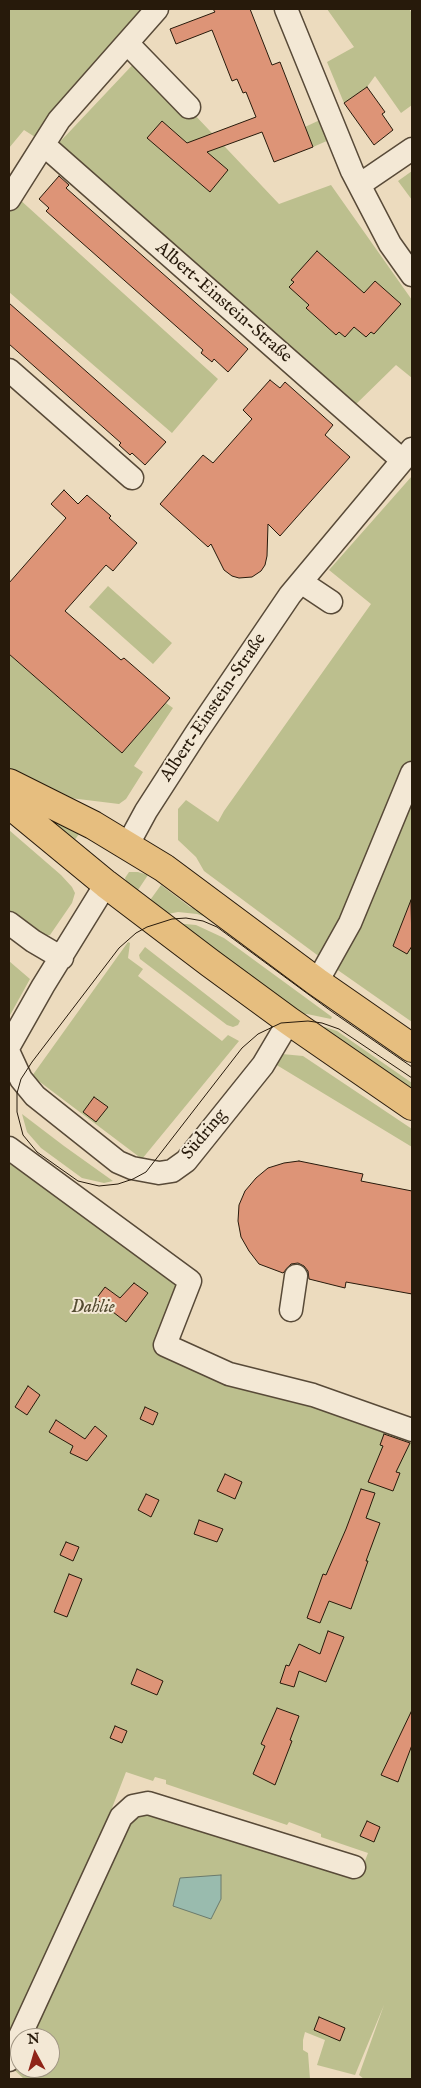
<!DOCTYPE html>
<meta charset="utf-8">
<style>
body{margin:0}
#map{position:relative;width:421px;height:2088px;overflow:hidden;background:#ecdbbe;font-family:"IM FELL English",serif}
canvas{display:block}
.frame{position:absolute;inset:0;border:10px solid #271a0b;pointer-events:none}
.north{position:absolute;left:10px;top:2028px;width:50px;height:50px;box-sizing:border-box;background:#f3e8d5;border:1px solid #a19684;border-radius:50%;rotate:354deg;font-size:14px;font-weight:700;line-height:20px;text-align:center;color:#271a0b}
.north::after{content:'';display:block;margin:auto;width:18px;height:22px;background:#8f2418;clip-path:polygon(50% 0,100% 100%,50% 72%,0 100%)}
</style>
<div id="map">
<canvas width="421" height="2088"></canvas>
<div class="frame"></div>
<div class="north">N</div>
</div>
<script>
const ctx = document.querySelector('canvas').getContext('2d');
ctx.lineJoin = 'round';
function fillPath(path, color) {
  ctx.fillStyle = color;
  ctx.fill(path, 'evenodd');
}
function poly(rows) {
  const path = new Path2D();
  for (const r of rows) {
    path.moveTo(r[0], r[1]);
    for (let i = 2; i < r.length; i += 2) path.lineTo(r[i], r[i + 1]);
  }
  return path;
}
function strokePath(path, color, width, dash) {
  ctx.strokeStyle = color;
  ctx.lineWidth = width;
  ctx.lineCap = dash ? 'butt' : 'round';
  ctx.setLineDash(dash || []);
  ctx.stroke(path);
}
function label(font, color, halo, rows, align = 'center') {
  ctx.font = font + ' "IM FELL English",serif';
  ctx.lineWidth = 4;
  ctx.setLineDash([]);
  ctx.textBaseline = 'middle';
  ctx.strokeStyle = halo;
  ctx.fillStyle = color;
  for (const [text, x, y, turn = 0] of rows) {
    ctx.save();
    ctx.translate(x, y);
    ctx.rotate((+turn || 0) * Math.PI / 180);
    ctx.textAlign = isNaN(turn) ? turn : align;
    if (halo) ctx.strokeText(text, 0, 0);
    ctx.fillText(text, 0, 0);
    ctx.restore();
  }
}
fillPath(poly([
 [9,9,144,9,70,89,35,137,24,130,9,148],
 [327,9,409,9,412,13,412,105,401,113,375,76,367,87,344,103,327,62,354,47],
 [140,57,279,204,331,185,412,300,412,378,396,365,351,409,56,146],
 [322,119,329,140,313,147,305,127],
 [412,171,412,200,398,181],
 [18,198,218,379,172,433,9,292,9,208],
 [412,476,412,1022,332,966,204,871,196,857,178,840,178,809,186,800,218,822,224,811,371,604,329,570],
 [108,586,172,643,153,664,89,607],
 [9,654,122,753,166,703,173,708,134,766,143,772,126,799,119,804,70,798,53,793,9,769],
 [28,800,83,829,73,842],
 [9,830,61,875,72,887,75,893,72,903,50,935,37,936,9,919],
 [129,872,138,872,148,875,136,893,127,884,125,878],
 [161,885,190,907,209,914,212,919,197,914,178,912,163,915,148,903],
 [174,923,196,925,224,938,332,1017,331,1019,307,1014,296,1015],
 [128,942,130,943,128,958,143,969,138,976,222,1041,228,1035,239,1041,142,1159,32,1076],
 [145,947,240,1021,238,1025,233,1027,227,1025,140,959,139,955],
 [9,961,30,979,9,1017],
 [310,1026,325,1027,337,1031,412,1083,412,1095],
 [282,1054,303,1056,412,1129,412,1147,275,1064],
 [22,1114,64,1146,113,1181,104,1183,82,1178,41,1148,27,1132],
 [9,1141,197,1280,170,1341,412,1425,412,2079,364,2079,359,2075,384,2005,355,2075,317,2065,325,2040,305,2032,303,2040,303,2050,308,2053,310,2079,24,2079,10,2066,20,2045,20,2068,50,2068,50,2038,23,2038,119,1829,144,1812,308,1862,358,1879,368,1853,321,1837,321,1834,289,1822,287,1825,166,1784,166,1780,155,1777,153,1781,126,1772,56,1952,9,2044]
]), '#bcbf8e');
const water = poly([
 [221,1875,221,1899,211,1919,173,1906,180,1878,221,1875]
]);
fillPath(water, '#99bbae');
strokePath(water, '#6b7b6d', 1);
const building = poly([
 [213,9,250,9,272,65,280,62,313,147,274,162,262,132,207,152,228,170,210,192,147,138,162,121,187,143,256,117,246,92,243,93,237,79,232,81,212,30,176,44,170,29,215,12,213,9],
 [367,87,385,112,382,114,393,130,374,145,344,103,367,87],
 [59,176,69,185,66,188,248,349,228,372,214,359,212,362,201,353,203,350,46,211,49,208,39,199,59,176],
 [317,251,364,293,375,281,401,304,374,334,371,332,366,337,354,327,345,337,339,332,336,335,306,308,309,305,289,287,294,282,291,280,317,251],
 [9,303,166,442,145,465,132,453,130,455,119,445,121,443,9,344,9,303],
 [270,380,280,388,285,382,333,425,325,435,350,457,280,536,268,524,267,556,265,565,261,571,252,577,239,578,232,576,224,570,211,544,208,547,160,504,203,455,213,463,252,419,243,410,270,380],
 [64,490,78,504,87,495,111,516,109,518,137,543,113,571,106,565,65,611,121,660,124,658,170,698,122,753,9,654,9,583,66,518,51,504,64,490],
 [411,900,412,946,407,954,393,946,411,900],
 [94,1097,108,1107,96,1122,83,1112,94,1097],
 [299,1161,363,1174,361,1181,412,1191,412,1294,346,1282,345,1288,309,1279,308,1271,304,1266,298,1263,291,1264,283,1273,259,1264,249,1251,241,1237,238,1221,239,1205,245,1191,256,1178,268,1168,284,1163,299,1161],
 [134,1283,148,1293,126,1322,96,1299,105,1287,120,1298,134,1283],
 [28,1386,40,1395,27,1415,15,1407,28,1386],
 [145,1407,158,1413,153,1425,140,1419,145,1407],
 [56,1420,85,1439,95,1426,107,1436,87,1461,70,1453,73,1446,49,1432,56,1420],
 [384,1434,410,1443,396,1472,400,1473,393,1491,368,1482,383,1446,380,1445,384,1434],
 [225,1474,242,1482,235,1499,217,1491,225,1474],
 [361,1489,375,1493,366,1518,380,1523,366,1561,368,1561,351,1609,329,1601,320,1623,307,1618,323,1574,326,1575,346,1529,361,1489],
 [146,1494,159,1500,151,1517,138,1510,146,1494],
 [199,1520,223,1529,217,1542,194,1534,199,1520],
 [66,1542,79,1547,73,1561,60,1555,66,1542],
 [69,1574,82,1579,67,1617,54,1612,69,1574],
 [328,1631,344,1637,326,1682,299,1671,294,1687,280,1683,286,1665,289,1666,299,1644,320,1654,328,1631],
 [137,1669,163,1681,157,1695,131,1684,137,1669],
 [277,1708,299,1716,290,1740,292,1741,275,1785,253,1774,265,1746,261,1744,277,1708],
 [412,1710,412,1745,398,1782,381,1775,412,1710],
 [115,1726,127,1731,122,1743,110,1738,115,1726],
 [367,1821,380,1827,374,1842,360,1836,367,1821],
 [319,2017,345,2028,340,2041,314,2030,319,2017]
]);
fillPath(building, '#dd9477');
strokePath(building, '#271a0b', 1);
const minor = poly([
 [286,9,352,171,390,244,412,275],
 [127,43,189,107],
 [44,145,402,460],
 [365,181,412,149],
 [9,199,59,120,157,9],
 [9,370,132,478],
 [301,582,331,602],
 [127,846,146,811,197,732,290,595,412,449],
 [9,923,33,941,62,958],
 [317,982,350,923,412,773],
 [9,1046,43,986,106,884],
 [9,1053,21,1079,35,1096,118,1162,132,1168,159,1173,172,1171,186,1161,263,1065,289,1021],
 [9,1148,190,1281,165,1345,229,1374,313,1395,412,1430],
 [291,1310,296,1276],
 [9,2060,121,1817,133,1806,148,1803,354,1867]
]);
const major = poly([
 [9,783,93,825,164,868,317,982,412,1048],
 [9,804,106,884,210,963,289,1021,412,1106]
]);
strokePath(minor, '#584a38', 25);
strokePath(major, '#271a0b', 30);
strokePath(minor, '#f3e8d5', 22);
strokePath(major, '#e6be7f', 28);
strokePath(poly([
 [412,1067,331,1011,217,927,203,921,186,918,172,919,147,927,136,933,119,948,32,1062,21,1079,17,1093,17,1112,23,1135,37,1152,78,1181,99,1186,118,1184,133,1179,146,1172,242,1048,258,1034,281,1023,308,1021,322,1023,339,1029,412,1078]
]), '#271a0b', 1);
label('18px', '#271a0b', '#f3e8d5', [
 ["Albert-Einstein-Straße",223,303,41],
 ["Albert-Einstein-Straße",214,708,-56],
 ["Südring",205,1135,-50]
]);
label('italic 18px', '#544c32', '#f3e8d5', [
 ["Dahlie",93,1308]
]);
</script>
